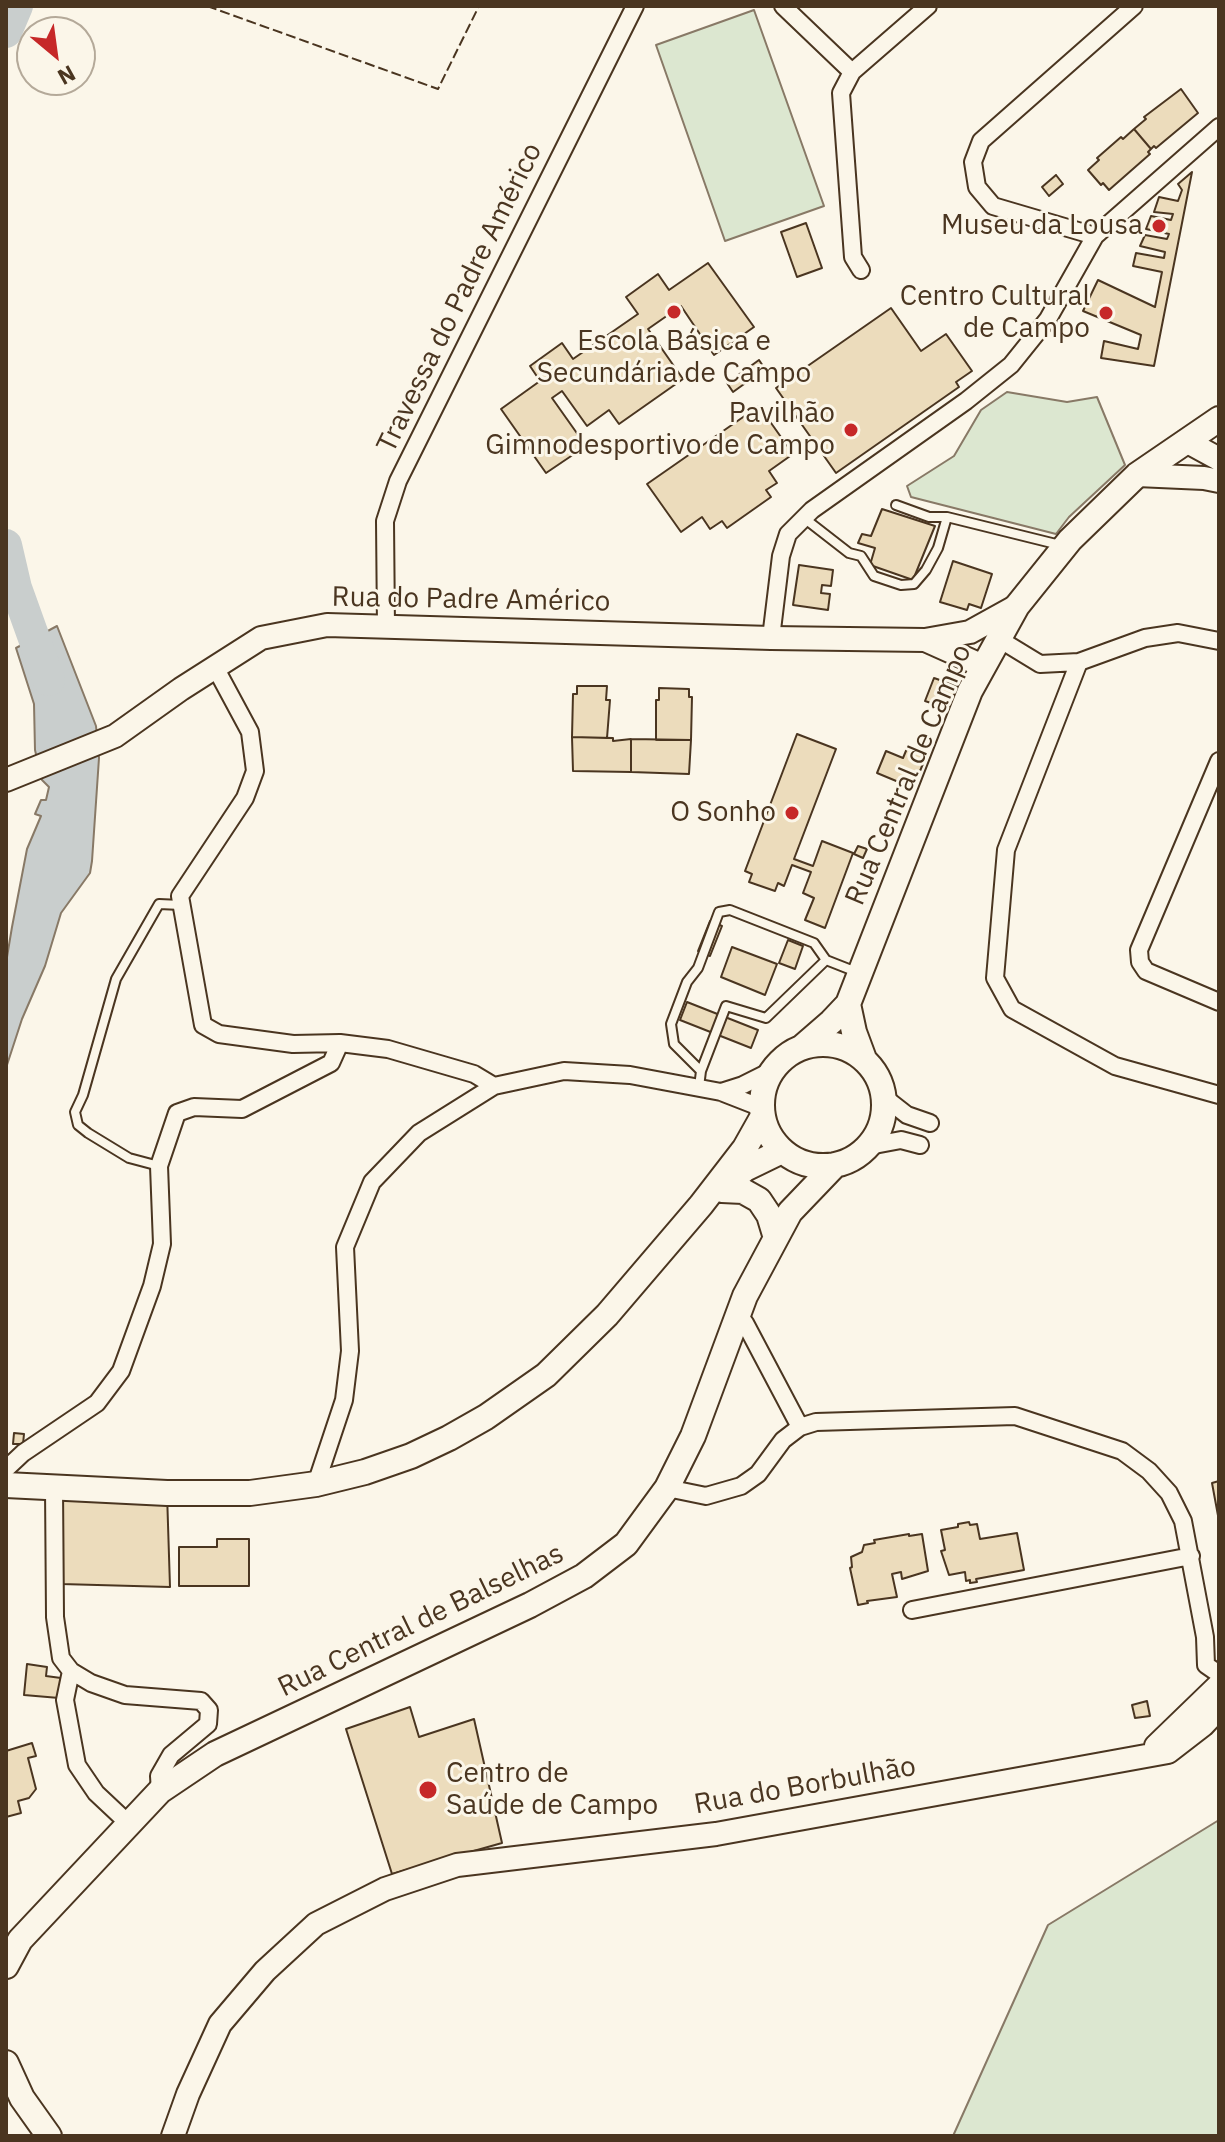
<!DOCTYPE html>
<meta charset="utf-8">
<style>
body{margin:0}
#map{position:relative;width:1225px;height:2142px;overflow:hidden;background:#fbf6e9;font-family:"IBM Plex Sans",sans-serif}
canvas{display:block}
.frame{position:absolute;inset:0;border:8px solid #4a3520;pointer-events:none}
.north{position:absolute;left:16px;top:16px;width:80px;height:80px;box-sizing:border-box;background:#fbf6e9;border:2px solid #b4a999;border-radius:50%;rotate:151deg;font-size:22px;font-weight:700;line-height:32px;text-align:center;color:#4a3520}
.north::after{content:'';display:block;margin:auto;width:28px;height:36px;background:#c62828;clip-path:polygon(50% 0,100% 100%,50% 72%,0 100%)}
</style>
<div id="map">
<canvas width="1225" height="2142"></canvas>
<div class="frame"></div>
<div class="north">N</div>
</div>
<script>
const ctx = document.querySelector('canvas').getContext('2d');
ctx.lineJoin = 'round';
function fillPath(path, color) {
  ctx.fillStyle = color;
  ctx.fill(path, 'evenodd');
}
function poly(rows) {
  const path = new Path2D();
  for (const r of rows) {
    if (r.length === 3) {
      path.moveTo(r[0] + r[2], r[1]);
      path.arc(r[0], r[1], r[2], 0, 2 * Math.PI);
      continue;
    }
    path.moveTo(r[0], r[1]);
    for (let i = 2; i < r.length; i += 2) path.lineTo(r[i], r[i + 1]);
  }
  return path;
}
function strokePath(path, color, width, dash) {
  ctx.strokeStyle = color;
  ctx.lineWidth = width;
  ctx.lineCap = dash ? 'butt' : 'round';
  ctx.setLineDash(dash || []);
  ctx.stroke(path);
}
function label(font, color, halo, rows, align = 'center') {
  ctx.font = font + ' "IBM Plex Sans",sans-serif';
  ctx.lineWidth = 6;
  ctx.setLineDash([]);
  ctx.textBaseline = 'middle';
  ctx.strokeStyle = halo;
  ctx.fillStyle = color;
  for (const [text, x, y, turn = 0] of rows) {
    ctx.save();
    ctx.translate(x, y);
    ctx.rotate((+turn || 0) * Math.PI / 180);
    ctx.textAlign = isNaN(turn) ? turn : align;
    if (halo) ctx.strokeText(text, 0, 0);
    ctx.fillText(text, 0, 0);
    ctx.restore();
  }
}
const green = poly([
 [754,10,824,206,725,241,656,45,754,10],
 [1007,392,1067,402,1097,397,1125,465,1069,517,1056,534,911,497,907,486,954,456,981,410,1007,392],
 [1219,1820,1219,2136,953,2136,1048,1925,1219,1820]
]);
fillPath(green, '#dce7d0');
strokePath(green, '#887966', 2);
const water = poly([
 [57,626,96,726,99,758,92,861,90,873,61,913,45,966,22,1019,6,1068,6,963,12,927,27,849,41,816,35,814,41,800,46,800,49,787,42,780,35,750,34,704,16,648,57,626]
]);
fillPath(water, '#c9cecd');
strokePath(water, '#887966', 2);
strokePath(poly([
 [6,32,17,6],
 [6,545,16,588,49,680]
]), '#c9cecd', 32);
const building = poly([
 [1181,89,1198,113,1156,148,1154,146,1151,149,1134,129,1146,119,1144,117,1181,89],
 [1134,129,1151,149,1148,152,1150,154,1109,190,1103,183,1101,185,1088,170,1099,160,1097,158,1121,137,1123,139,1134,129],
 [1192,172,1154,366,1101,358,1104,341,1138,349,1141,335,1083,311,1098,280,1155,307,1162,272,1133,266,1136,253,1164,258,1165,252,1140,246,1145,235,1167,239,1169,234,1146,229,1151,216,1171,220,1173,214,1154,212,1159,197,1178,201,1182,190,1178,184,1192,172],
 [1056,175,1063,184,1049,196,1042,187,1056,175],
 [806,223,822,268,797,277,781,232,806,223],
 [708,263,754,327,714,355,681,306,648,329,683,379,619,424,609,410,587,426,562,391,552,398,586,446,546,473,501,409,540,381,530,366,562,343,573,359,638,314,626,297,658,274,669,290,708,263],
 [891,308,921,351,946,334,972,371,956,382,959,387,836,473,776,388,891,308],
 [759,360,765,369,733,392,727,383,759,360],
 [759,406,793,454,769,471,777,483,766,490,771,497,727,528,722,521,710,529,702,517,681,532,647,484,759,406],
 [882,509,935,526,913,580,870,565,875,548,858,543,862,534,871,536,882,509],
 [953,561,992,574,981,608,969,604,967,610,940,602,953,561],
 [799,565,833,570,831,586,822,585,821,593,830,594,828,610,793,605,799,565],
 [934,678,957,686,950,704,942,701,940,706,925,701,934,678],
 [577,686,607,686,606,700,610,700,607,738,572,737,573,694,577,694,577,686],
 [659,688,689,689,689,697,692,697,691,740,656,740,656,700,659,700,659,688],
 [797,734,836,749,794,859,813,866,822,841,853,853,825,928,805,920,814,898,803,893,811,872,792,865,784,886,778,883,775,891,749,882,752,874,745,871,797,734],
 [572,737,613,738,613,741,631,739,631,772,573,771,572,737],
 [631,739,691,740,689,774,631,772,631,739],
 [908,746,927,754,913,788,877,773,886,751,903,758,908,746],
 [858,846,867,849,863,858,854,854,858,846],
 [710,921,722,926,710,956,698,951,710,921],
 [788,940,803,946,795,969,779,963,788,940],
 [732,947,777,964,765,995,721,977,732,947],
 [687,1002,758,1030,751,1048,680,1020,687,1002],
 [14,1433,24,1434,23,1444,13,1444,14,1433],
 [1219,1481,1219,1521,1212,1483,1219,1481],
 [59,1488,167,1493,170,1587,61,1584,59,1488],
 [969,1522,970,1525,977,1524,980,1539,1017,1533,1024,1570,976,1579,977,1582,970,1583,970,1580,966,1581,965,1572,949,1575,941,1551,945,1550,941,1530,958,1527,958,1524,969,1522],
 [909,1534,909,1536,922,1534,928,1571,902,1579,901,1572,892,1574,897,1597,867,1601,868,1603,858,1605,850,1568,852,1567,851,1557,862,1552,864,1545,875,1543,874,1540,909,1534],
 [217,1539,249,1539,249,1586,179,1586,179,1547,217,1547,217,1539],
 [27,1664,47,1667,46,1676,61,1678,59,1698,24,1695,27,1664],
 [1147,1701,1150,1716,1135,1718,1132,1705,1147,1701],
 [410,1707,419,1737,474,1719,502,1843,392,1874,346,1729,410,1707],
 [32,1743,36,1756,28,1758,36,1789,29,1798,18,1801,21,1813,6,1817,6,1751,32,1743]
]);
fillPath(building, '#ecdcbc');
strokePath(building, '#4a3520', 2);
const lane = poly([
 [896,505,929,517,947,517,1060,545],
 [804,518,849,553,861,556,874,576,901,585,914,584,926,570,938,548,947,517],
 [701,1071,674,1044,671,1024,687,982,698,968,719,912,730,910,814,943,826,960],
 [699,1087,701,1071,726,1006,766,1018,826,960,859,973],
 [159,1166,129,1158,88,1133,78,1125,75,1112,83,1095,116,979,159,904,181,905]
]);
const street = poly([
 [783,6,852,72],
 [1095,236,993,206,977,187,973,162,981,141,1134,6],
 [861,270,853,257,841,93,852,72,928,6],
 [386,628,385,521,398,481,635,6],
 [771,638,781,556,788,534,812,510,966,401,1011,365,1048,319,1095,236,1219,127],
 [999,639,1040,664,1079,662,1145,638,1178,633,1219,641],
 [1079,662,1006,850,995,978,1012,1009,1115,1066,1219,1095],
 [215,667,250,732,255,771,245,798,180,896,203,1025,219,1034,293,1044,340,1043,388,1049,474,1074,494,1086],
 [1219,761,1139,950,1140,962,1146,971,1219,1002],
 [721,1092,743,1085,773,1070],
 [884,1097,907,1115,930,1123],
 [869,1146,901,1140,920,1145],
 [737,1315,745,1323,800,1427],
 [6,1469,23,1453,97,1403,121,1371,152,1286,162,1244,159,1166,177,1113,194,1107,242,1109,331,1063,340,1043],
 [316,1484,344,1400,350,1351,345,1247,372,1182,419,1133,494,1086,564,1071,630,1075,721,1092,762,1108],
 [54,1488,55,1617,61,1658,71,1671,91,1683,125,1695,201,1701,209,1710,208,1724,171,1755,159,1776,160,1791],
 [667,1488,706,1496,741,1486,758,1474,783,1440,800,1427,816,1422,1015,1416,1122,1451,1149,1471,1169,1493,1183,1521,1205,1637,1206,1665,1219,1674],
 [912,1610,1191,1556],
 [71,1671,65,1700,77,1765,96,1793,129,1824]
]);
const secondary = poly([
 [1186,441,1219,459],
 [1137,475,1204,478,1219,481],
 [925,640,983,666],
 [6,780,115,736,181,689,261,638,327,625,771,638,925,640,970,632,1017,606],
 [1156,1746,1219,1685],
 [173,2136,188,2094,220,2024,265,1971,316,1924,385,1889,457,1865,716,1834,1168,1752,1203,1725,1219,1708]
]);
const primary = poly([
 [848,1004,854,1032,864,1059],
 [823,1105,61],
 [801,1048,831,1022,848,1004,970,691,1017,606,1070,540,1137,475,1219,419],
 [730,1182,745,1169,782,1151],
 [722,1190,743,1191,759,1200,769,1215,776,1238],
 [6,1485,167,1493,250,1493,316,1484,365,1472,411,1456,449,1438,486,1417,546,1375,607,1315,701,1205,745,1148,763,1116],
 [6,1966,20,1940,160,1791,215,1754,530,1605,584,1576,626,1544,667,1488,693,1436,745,1296,790,1212,835,1165],
 [6,2063,22,2098,49,2136]
]);
strokePath(lane, '#4a3520', 12);
strokePath(street, '#4a3520', 20);
strokePath(secondary, '#4a3520', 26);
strokePath(primary, '#4a3520', 28);
strokePath(lane, '#fbf6e9', 8);
strokePath(street, '#fbf6e9', 16);
strokePath(secondary, '#fbf6e9', 22);
strokePath(primary, '#fbf6e9', 24);
strokePath(poly([
 [207,6,438,89,479,6]
]), '#4a3520', 2, [10, 4]);
for (const [x, y, r, color] of [
 [1159,226,8,"#c62828"],
 [674,312,8,"#c62828"],
 [1106,313,8,"#c62828"],
 [851,430,8,"#c62828"],
 [792,813,8,"#c62828"],
 [428,1790,10,"#c62828"]
]) {
  const dot = new Path2D();
  dot.arc(x, y, r, 0, 2 * Math.PI);
  ctx.fillStyle = color;
  ctx.fill(dot);
  strokePath(dot, '#fbf6e9', 3);
}
label('28px', '#4a3520', '#fbf6e9', [
 ["Museu da Lousa",1143,226],
 ["Centro Cultural",1090,297],
 ["de Campo",1090,329],
 ["Escola Básica e",674,342,"center"],
 ["Secundária de Campo",674,374,"center"],
 ["Pavilhão",835,414],
 ["Gimnodesportivo de Campo",835,446],
 ["O Sonho",776,813],
 ["Centro de",446,1774,"left"],
 ["Saúde de Campo",446,1806,"left"]
], 'right');
label('28px', '#4a3520', '#fbf6e9', [
 ["Travessa do Padre Américo",460,298,-64],
 ["Rua do Padre Américo",471,600,1],
 ["Rua Central de Campo",909,775,-67],
 ["Rua Central de Balselhas",421,1621,-26],
 ["Rua do Borbulhão",805,1786,-10]
]);
</script>
